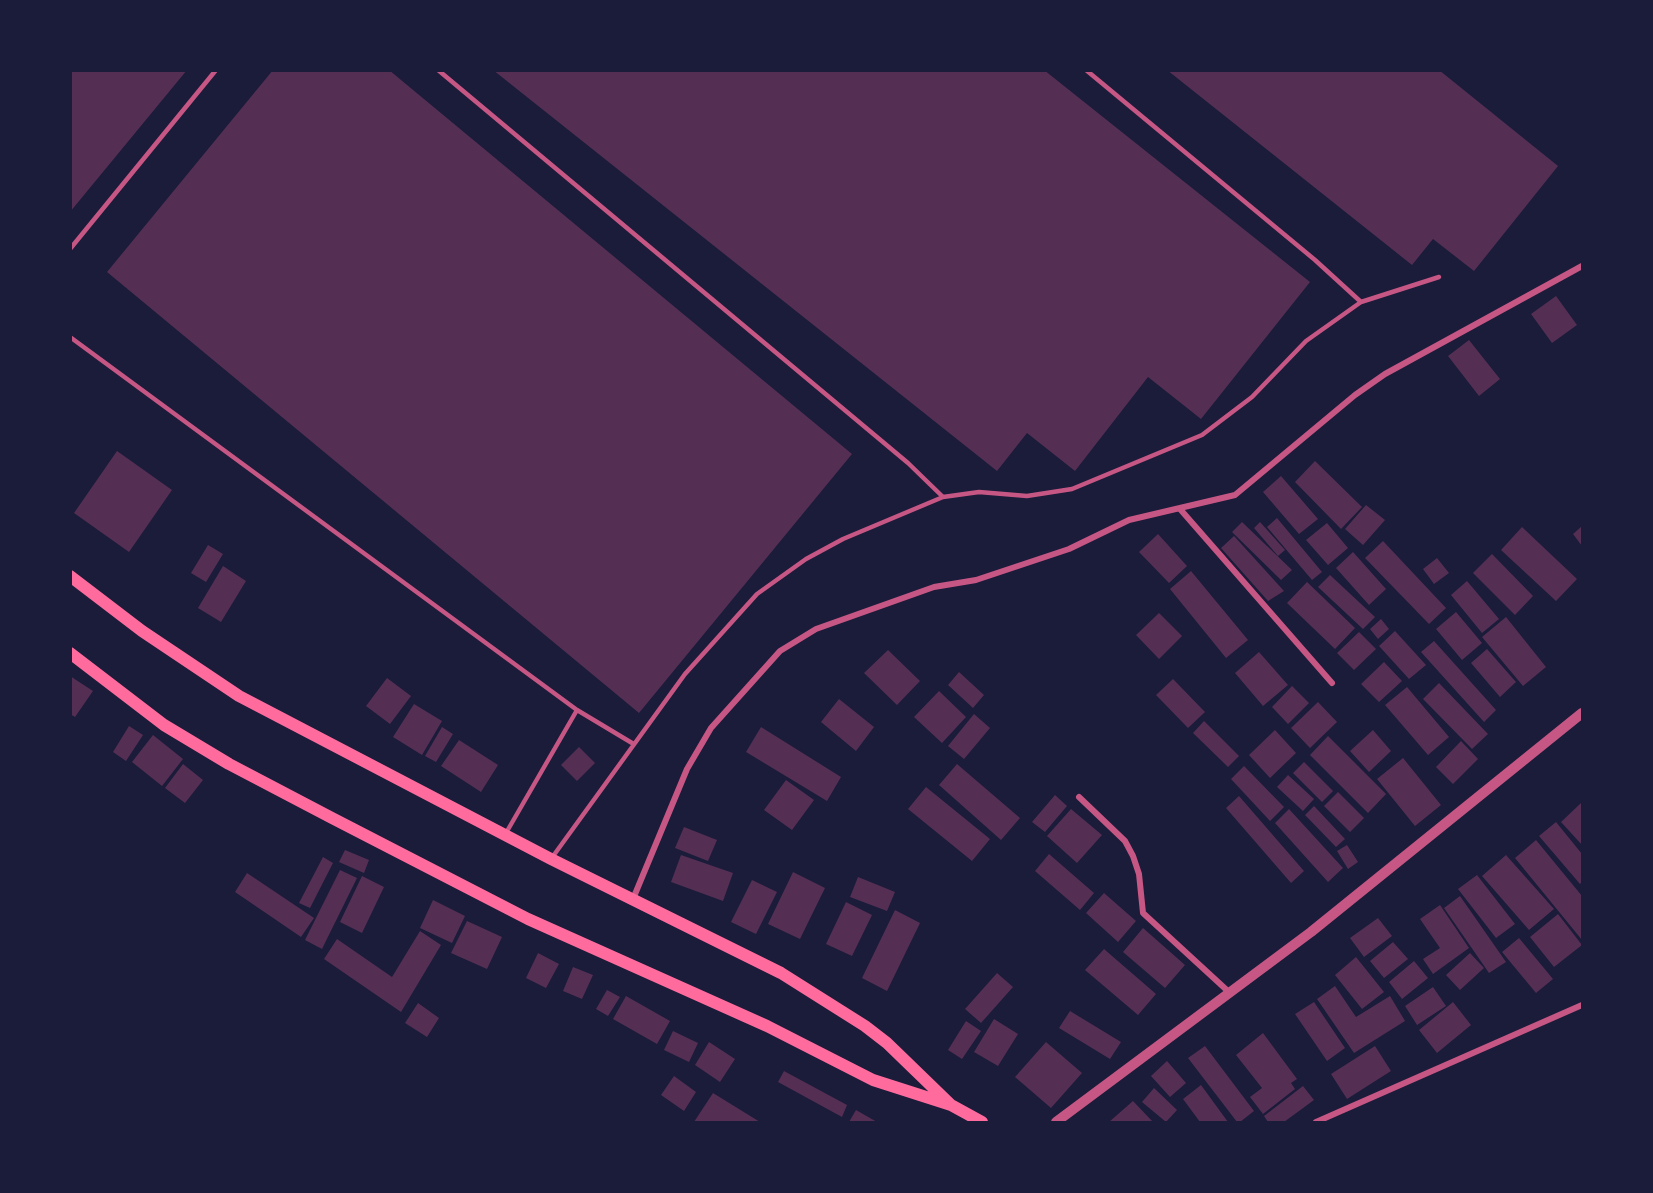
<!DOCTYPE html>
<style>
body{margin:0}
#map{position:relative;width:1653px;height:1193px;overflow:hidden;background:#1b1b3a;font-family:"Work Sans",sans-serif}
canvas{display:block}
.frame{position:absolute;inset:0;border:72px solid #1b1b3a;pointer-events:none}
</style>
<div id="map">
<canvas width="1653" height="1193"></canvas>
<div class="frame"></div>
</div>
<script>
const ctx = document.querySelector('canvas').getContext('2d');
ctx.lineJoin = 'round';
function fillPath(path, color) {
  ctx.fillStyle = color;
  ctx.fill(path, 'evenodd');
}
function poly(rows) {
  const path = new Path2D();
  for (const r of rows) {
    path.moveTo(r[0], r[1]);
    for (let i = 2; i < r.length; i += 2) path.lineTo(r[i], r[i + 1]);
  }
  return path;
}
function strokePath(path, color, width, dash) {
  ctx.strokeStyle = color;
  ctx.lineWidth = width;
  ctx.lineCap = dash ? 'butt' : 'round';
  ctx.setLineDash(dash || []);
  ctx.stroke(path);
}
fillPath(poly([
 [70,70,187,70,70,212],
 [273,70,389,70,852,454,639,713,107,272],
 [493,70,1044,70,1310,282,1201,419,1148,377,1075,471,1027,433,997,471],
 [1167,70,1439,70,1558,166,1474,271,1433,239,1412,265],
 [1556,296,1577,325,1552,343,1531,314],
 [1469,340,1500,379,1479,396,1448,356],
 [117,451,172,490,129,552,74,513],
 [1315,461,1362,507,1341,529,1295,482],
 [1281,476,1318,519,1299,534,1263,492],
 [1366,505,1385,520,1363,545,1345,529],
 [1277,518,1322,572,1312,580,1267,527],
 [1242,522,1292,570,1281,580,1232,532],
 [1260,522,1285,550,1278,556,1254,528],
 [1327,523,1348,548,1328,565,1306,540],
 [1582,526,1582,546,1573,534],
 [1522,527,1577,579,1556,601,1501,550],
 [1158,534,1187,566,1169,583,1139,552],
 [1234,536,1284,591,1268,601,1221,548],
 [1383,541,1446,608,1429,624,1365,558],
 [208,545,223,554,206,582,191,573],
 [1353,552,1386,589,1369,605,1336,568],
 [1492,554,1533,596,1515,615,1473,573],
 [1437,558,1449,573,1434,584,1423,569],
 [223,566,246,581,221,622,198,608],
 [1191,571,1248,640,1226,658,1170,589],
 [1330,575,1375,617,1363,629,1318,587],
 [1467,581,1499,619,1482,633,1451,595],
 [1307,582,1355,628,1335,649,1287,603],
 [1456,612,1482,643,1462,660,1436,629],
 [1159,613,1182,636,1159,659,1136,635],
 [1506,617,1546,667,1523,686,1482,637],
 [1381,619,1389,629,1378,639,1370,629],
 [1395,631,1426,665,1409,679,1379,646],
 [1359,632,1376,649,1354,670,1337,653],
 [1434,641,1496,710,1484,722,1421,652],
 [1487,649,1516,682,1500,697,1471,663],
 [888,650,920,681,897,705,864,673],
 [1259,652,1288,685,1263,706,1235,673],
 [1384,662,1402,681,1379,702,1361,684],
 [959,672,984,695,973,708,948,685],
 [70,676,93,691,75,717,70,714],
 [387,678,411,696,390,724,366,706],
 [1173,679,1205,712,1188,728,1156,695],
 [1439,683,1488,734,1472,749,1423,699],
 [1292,686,1309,703,1288,724,1272,707],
 [1407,687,1449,737,1428,755,1385,705],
 [939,691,966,717,942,743,914,717],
 [839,699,874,727,856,751,821,722],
 [1318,702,1337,722,1310,748,1291,728],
 [414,704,442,721,422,755,393,737],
 [974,714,990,728,964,759,948,746],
 [1204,721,1239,756,1228,767,1193,733],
 [129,726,143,735,126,761,113,752],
 [442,727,453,734,436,762,425,756],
 [761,727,841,777,827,801,746,752],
 [1275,730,1296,753,1270,778,1249,755],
 [1373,730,1391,751,1369,772,1350,751],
 [153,735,183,759,162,786,132,762],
 [1328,736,1386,794,1368,813,1310,755],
 [459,740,498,765,481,792,441,766],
 [1461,741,1478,759,1453,784,1436,767],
 [579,747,595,763,577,781,561,765],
 [1403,758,1441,805,1415,826,1377,779],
 [1304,762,1333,791,1322,802,1293,773],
 [183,764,203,780,185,803,165,788],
 [957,764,1020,818,1001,840,939,785],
 [1244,766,1284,807,1270,821,1231,779],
 [1288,775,1314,799,1303,811,1277,787],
 [786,780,814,800,792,830,764,810],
 [926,787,990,839,972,861,908,809],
 [1338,792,1364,818,1350,832,1324,806],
 [1055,795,1067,806,1045,832,1032,822],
 [1239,796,1304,871,1291,883,1226,808],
 [1581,803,1582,805,1582,845,1561,822],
 [1314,806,1345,839,1336,847,1305,815],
 [1071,809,1102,835,1077,863,1047,836],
 [1289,809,1343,868,1328,882,1275,823],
 [1556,822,1582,854,1582,882,1580,884,1539,836],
 [684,827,717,840,708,861,675,848],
 [1536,840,1582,896,1582,940,1515,858],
 [1347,845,1358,862,1348,869,1337,851],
 [345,850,369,860,364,873,339,862],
 [1049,854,1094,893,1080,910,1035,871],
 [681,855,733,873,723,901,671,882],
 [1506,855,1554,909,1529,930,1482,876],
 [323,857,333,863,310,908,299,903],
 [340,870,357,878,322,949,305,940],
 [793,872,825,888,800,939,768,924],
 [247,873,314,918,301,937,235,892],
 [1477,875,1515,924,1496,938,1458,889],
 [362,876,384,887,362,933,340,922],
 [858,877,895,892,887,911,850,897],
 [752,880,777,892,756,934,731,922],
 [1104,893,1136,921,1118,942,1086,913],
 [1460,896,1506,962,1489,973,1444,908],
 [433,900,465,916,452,943,420,928],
 [846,902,872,915,852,956,826,944],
 [1440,905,1469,948,1433,974,1423,959,1440,948,1420,919],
 [895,910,920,923,887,991,862,978],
 [1558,914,1582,945,1554,967,1530,937],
 [1378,918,1392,936,1364,957,1350,938],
 [467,921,502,937,487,969,451,953],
 [1143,928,1185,965,1165,988,1123,952],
 [420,931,441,945,401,1012,324,959,337,939,392,977],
 [1519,938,1553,979,1536,993,1502,952],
 [1393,942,1408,959,1384,978,1370,961],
 [1104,949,1156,994,1138,1015,1085,970],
 [538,953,559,964,546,988,526,978],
 [1470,953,1484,968,1460,990,1446,975],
 [1356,957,1384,992,1362,1009,1335,975],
 [1414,961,1428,978,1402,999,1389,982],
 [573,967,593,975,582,999,563,991],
 [997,973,1013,987,981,1023,965,1009],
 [1335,986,1356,1017,1390,996,1405,1021,1354,1053,1317,999],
 [1433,987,1446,1006,1417,1025,1405,1006],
 [607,990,620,997,608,1016,596,1009],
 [626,996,670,1021,657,1044,613,1019],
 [1314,1002,1345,1048,1327,1061,1295,1014],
 [1453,1002,1471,1025,1437,1053,1419,1030],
 [418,1003,439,1018,427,1037,405,1023],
 [1070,1011,1121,1042,1110,1059,1059,1028],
 [994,1019,1018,1034,998,1066,974,1052],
 [966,1021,981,1031,962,1059,948,1050],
 [673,1031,698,1043,689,1062,664,1050],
 [1263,1033,1297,1079,1291,1083,1295,1089,1263,1114,1250,1097,1262,1088,1236,1055],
 [709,1042,735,1059,720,1082,695,1065],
 [1046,1042,1082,1073,1051,1108,1015,1077],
 [1205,1046,1254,1111,1240,1122,1237,1122,1188,1058],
 [1375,1046,1391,1071,1347,1099,1331,1074],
 [1167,1061,1186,1083,1170,1097,1151,1076],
 [784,1071,847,1105,842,1117,778,1082],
 [674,1076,696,1092,684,1111,661,1095],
 [1201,1085,1228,1122,1200,1122,1183,1099],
 [1303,1086,1314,1100,1284,1122,1268,1122,1264,1116],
 [1154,1088,1177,1110,1166,1122,1142,1102],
 [713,1093,760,1122,694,1122],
 [1133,1101,1153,1122,1109,1122],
 [856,1110,877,1122,849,1122]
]), '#542f53');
strokePath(poly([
 [438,70,908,463,943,497],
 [1086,70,1315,260,1361,302],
 [70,249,216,70],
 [70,337,577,710,632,743],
 [506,833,577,710],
 [551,859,685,674,757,594,806,559,843,539,943,497,979,492,1027,496,1072,489,1202,435,1252,397,1306,341,1361,302,1439,277]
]), '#c65784', 4.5);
strokePath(poly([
 [1180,509,1332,683],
 [1079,797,1125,841,1133,856,1139,874,1143,913,1230,993],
 [633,899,687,769,711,728,780,651,816,629,934,587,976,580,1069,549,1129,520,1235,495,1355,395,1385,374,1582,266],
 [1316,1122,1582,1005]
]), '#c65784', 6);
strokePath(poly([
 [1056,1122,1311,932,1582,713]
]), '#c65784', 10);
strokePath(poly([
 [70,576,142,631,239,696,551,859,781,973,865,1026,887,1043,951,1105],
 [70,653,164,725,229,764,332,818,528,919,767,1026,873,1080,951,1105,982,1122]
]), '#ff6b9d', 12);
</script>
